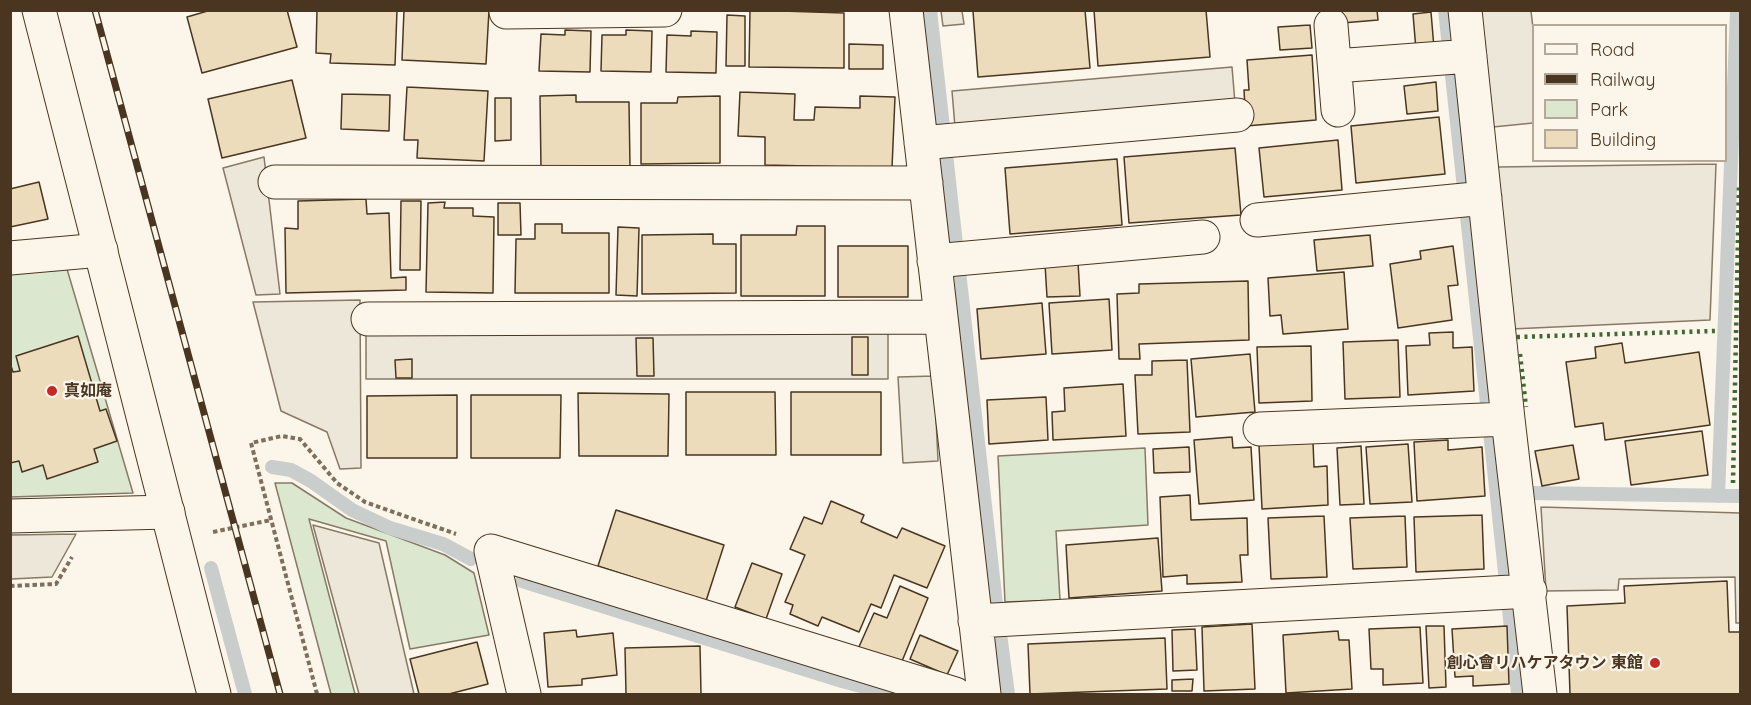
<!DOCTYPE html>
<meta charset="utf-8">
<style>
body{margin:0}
#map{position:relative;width:1751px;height:705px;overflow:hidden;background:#fbf6e9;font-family:Quicksand,sans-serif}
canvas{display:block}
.frame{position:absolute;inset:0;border:12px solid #4a3520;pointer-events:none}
.legend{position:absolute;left:1532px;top:24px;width:195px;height:138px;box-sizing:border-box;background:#fbf6e9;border:2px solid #b4a999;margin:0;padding:8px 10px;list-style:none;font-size:18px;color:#4a3520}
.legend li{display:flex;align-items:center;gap:12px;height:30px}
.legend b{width:30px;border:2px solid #b4a999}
</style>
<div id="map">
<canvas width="1751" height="705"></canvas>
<div class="frame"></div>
<ul class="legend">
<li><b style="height:8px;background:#fbf6e9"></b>Road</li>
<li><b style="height:8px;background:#4a3520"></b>Railway</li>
<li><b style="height:16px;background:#dce7d0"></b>Park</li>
<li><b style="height:16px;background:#ecdcbc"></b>Building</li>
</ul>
</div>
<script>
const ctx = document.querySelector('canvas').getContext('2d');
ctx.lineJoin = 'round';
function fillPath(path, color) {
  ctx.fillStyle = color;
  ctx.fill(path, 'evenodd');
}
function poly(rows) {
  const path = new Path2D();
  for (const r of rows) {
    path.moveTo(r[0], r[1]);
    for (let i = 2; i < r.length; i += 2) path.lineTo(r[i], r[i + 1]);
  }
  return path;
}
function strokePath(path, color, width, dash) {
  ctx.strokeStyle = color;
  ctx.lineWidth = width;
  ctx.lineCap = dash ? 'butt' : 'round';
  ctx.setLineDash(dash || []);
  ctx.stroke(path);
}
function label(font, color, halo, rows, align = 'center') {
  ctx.font = font + ' Quicksand,"Noto Sans JP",sans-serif';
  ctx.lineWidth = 4.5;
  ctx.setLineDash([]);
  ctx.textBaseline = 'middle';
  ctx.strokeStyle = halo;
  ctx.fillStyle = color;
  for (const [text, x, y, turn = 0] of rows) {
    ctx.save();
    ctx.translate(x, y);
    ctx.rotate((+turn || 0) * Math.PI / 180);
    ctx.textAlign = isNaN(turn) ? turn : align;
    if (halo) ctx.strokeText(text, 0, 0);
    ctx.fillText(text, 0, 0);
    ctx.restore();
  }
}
const green = poly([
 [67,269,133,493,11,497,10,273,67,269],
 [1145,448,1148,525,1056,531,1060,600,1005,602,998,456,1145,448],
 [275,483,292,483,346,518,445,555,474,573,489,635,410,649,386,541,309,519,355,694,331,694,275,483]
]);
fillPath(green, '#dce7d0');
strokePath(green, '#887966', 1.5);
const parking = poly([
 [941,11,962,11,964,24,943,26,941,11],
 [1480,11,1531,11,1534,37,1533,123,1493,127,1480,11],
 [1232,67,1235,103,955,127,952,91,1232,67],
 [264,157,280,294,256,295,223,168,264,157],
 [1716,164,1710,320,1511,329,1497,167,1716,164],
 [360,300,361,468,340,469,327,432,281,411,253,302,360,300],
 [888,333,888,379,366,379,366,334,888,333],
 [934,376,938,461,903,463,898,377,934,376],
 [1541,507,1740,513,1740,623,1736,623,1735,577,1619,579,1618,590,1546,591,1541,507],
 [313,525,379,543,414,694,359,694,313,525],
 [76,534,52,577,11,579,11,535,76,534]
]);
fillPath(parking, '#ede7d9');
strokePath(parking, '#887966', 1.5);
strokePath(poly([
 [930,10,996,604,1008,694],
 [1445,10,1518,694],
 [272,467,291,470,311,481,352,510,390,528,443,544,471,559],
 [1530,493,1740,496],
 [1718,496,1737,10],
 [211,568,245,694],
 [522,581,842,681,890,694]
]), '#c9cecd', 14);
const building = poly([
 [211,10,287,10,297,47,202,73,187,17,211,10],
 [317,10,397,10,395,65,330,63,331,54,316,53,317,10],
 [404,10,489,10,486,64,402,60,404,10],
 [750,10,844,13,844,68,749,67,750,10],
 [1085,10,1090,68,978,77,973,11,1085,10],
 [1094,10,1206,10,1210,57,1098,66,1094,10],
 [1341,10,1377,10,1378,20,1342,23,1341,10],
 [1431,12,1434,48,1416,50,1413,14,1431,12],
 [727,15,745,16,745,66,726,66,727,15],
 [1310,25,1312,48,1280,50,1278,27,1310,25],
 [565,30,591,31,590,72,539,71,541,34,565,35,565,30],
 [626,30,652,31,651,72,601,71,602,35,626,35,626,30],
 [691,31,717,32,716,73,666,72,667,35,691,36,691,31],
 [849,44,883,45,883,69,849,69,849,44],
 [1312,55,1316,120,1246,126,1244,90,1249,90,1247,60,1312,55],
 [292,80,306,138,222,158,208,99,292,80],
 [1436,82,1438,111,1407,114,1404,86,1436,82],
 [407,87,488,91,484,161,417,158,418,140,404,140,407,87],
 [740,92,795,94,794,120,814,120,815,107,860,108,860,96,895,97,892,168,765,165,765,137,738,136,740,92],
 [342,94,390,95,389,131,341,129,342,94],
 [576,95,576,102,629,102,630,167,541,168,540,96,576,95],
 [720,96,720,163,641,164,641,103,677,103,678,97,720,96],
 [495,98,511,98,511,140,495,141,495,98],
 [1439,117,1445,174,1356,183,1351,126,1439,117],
 [1338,140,1342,190,1264,197,1259,148,1338,140],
 [1235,148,1241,215,1129,223,1124,157,1235,148],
 [1117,159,1122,225,1010,234,1005,168,1117,159],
 [39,182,48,219,10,227,10,189,39,182],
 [366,199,367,214,389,213,391,278,406,277,406,290,286,293,285,228,298,229,298,201,366,199],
 [401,201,421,201,420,270,400,270,401,201],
 [445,202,444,208,473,208,473,216,494,217,493,293,426,292,428,203,445,202],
 [498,203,520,203,521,235,498,235,498,203],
 [535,224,562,224,562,233,609,233,609,293,515,293,516,239,535,239,535,224],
 [797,226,825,226,825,296,741,296,741,235,796,235,797,226],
 [618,227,639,228,637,296,616,295,618,227],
 [713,234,713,244,736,244,736,293,642,294,642,235,713,234],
 [1370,235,1373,266,1317,271,1314,240,1370,235],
 [838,246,908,246,908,297,838,297,838,246],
 [1453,246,1458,285,1448,286,1452,320,1398,328,1390,264,1421,259,1420,251,1453,246],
 [1078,262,1080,296,1047,297,1045,264,1078,262],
 [1344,272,1348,329,1283,334,1281,315,1270,316,1268,278,1344,272],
 [1248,281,1249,340,1139,344,1140,359,1119,359,1117,294,1139,293,1139,284,1248,281],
 [1109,299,1112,350,1052,354,1049,303,1109,299],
 [1042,303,1046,354,981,359,977,309,1042,303],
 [1453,332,1453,348,1472,347,1474,391,1408,395,1406,346,1430,345,1429,333,1453,332],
 [78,336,100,411,106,409,117,441,94,449,98,462,47,479,43,465,22,472,19,461,10,463,10,363,13,372,20,371,16,356,78,336],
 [852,337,868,337,868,375,852,375,852,337],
 [636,338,653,338,654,376,637,376,636,338],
 [1398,340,1400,397,1345,399,1343,342,1398,340],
 [1622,343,1625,363,1699,352,1710,425,1605,440,1603,423,1575,427,1566,362,1596,358,1595,347,1622,343],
 [1311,346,1312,401,1259,403,1257,347,1311,346],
 [1250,354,1255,412,1196,417,1191,359,1250,354],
 [412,359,412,378,396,378,395,360,412,359],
 [1187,360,1190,432,1138,434,1135,375,1152,375,1152,361,1187,360],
 [1123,384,1126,436,1053,440,1052,412,1065,411,1064,388,1123,384],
 [686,392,775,392,776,455,686,455,686,392],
 [791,392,881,392,881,455,791,455,791,392],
 [578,393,669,394,668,456,579,456,578,393],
 [457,395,457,458,367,458,367,396,457,395],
 [471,395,561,395,560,458,471,458,471,395],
 [1046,397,1048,440,989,444,987,400,1046,397],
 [1702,431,1708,475,1631,485,1625,441,1702,431],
 [1232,437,1233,448,1251,447,1254,500,1199,504,1194,440,1232,437],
 [1448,440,1448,450,1482,447,1485,496,1417,501,1414,442,1448,440],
 [1313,442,1314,467,1327,466,1328,505,1262,509,1259,445,1313,442],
 [1408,444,1412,502,1370,504,1366,447,1408,444],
 [1573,445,1579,479,1542,486,1535,451,1573,445],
 [1361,446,1364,504,1340,505,1337,448,1361,446],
 [1189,447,1190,472,1154,473,1153,449,1189,447],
 [1190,495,1191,520,1247,518,1248,555,1240,555,1242,582,1187,584,1187,575,1163,577,1160,497,1190,495],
 [831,501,864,515,861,522,897,538,902,528,945,546,927,588,894,575,881,608,871,604,859,632,822,617,818,626,790,614,793,605,785,602,805,555,790,549,804,517,822,524,831,501],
 [616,510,724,545,706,601,598,566,616,510],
 [1482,515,1484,569,1416,572,1414,517,1482,515],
 [1324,516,1327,577,1271,579,1268,518,1324,516],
 [1405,516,1407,567,1353,569,1350,518,1405,516],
 [1158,538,1162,591,1069,598,1066,545,1158,538],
 [752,563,782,574,766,619,735,607,752,563],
 [1727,581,1729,632,1740,632,1740,694,1570,694,1567,606,1625,603,1624,586,1727,581],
 [900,586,928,598,900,666,858,649,874,613,887,618,900,586],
 [1252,624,1255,689,1204,691,1202,627,1252,624],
 [1426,626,1444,626,1446,687,1429,688,1426,626],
 [1507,626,1509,684,1473,686,1473,676,1455,677,1452,629,1507,626],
 [1420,627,1423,683,1383,685,1383,669,1371,669,1369,629,1420,627],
 [1195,629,1197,670,1173,671,1172,630,1195,629],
 [576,630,577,637,613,633,617,675,582,679,582,685,548,687,544,633,576,630],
 [1338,631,1339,640,1349,640,1352,689,1286,693,1283,635,1338,631],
 [920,635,958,651,947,675,910,659,920,635],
 [1165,638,1167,689,1030,694,1028,644,1165,638],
 [477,642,488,684,449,694,419,694,410,659,477,642],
 [700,646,701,694,626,694,625,648,700,646],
 [1193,679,1192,691,1172,691,1172,680,1193,679]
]);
fillPath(building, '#ecdcbc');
strokePath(building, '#4a3520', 1.5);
const minor = poly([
 [906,10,984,694],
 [1465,10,1508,419,1540,694],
 [506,12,665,10],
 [1331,25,1338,110],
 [1335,66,1470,56],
 [921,143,1237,115],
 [275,182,926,183],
 [1257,220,1485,198],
 [10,258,101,250],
 [934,261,1203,237],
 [368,319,941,317],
 [1260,429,1508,419],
 [10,516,168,512],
 [491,551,955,694],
 [491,551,524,694],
 [975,621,1530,591]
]);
const tertiary = poly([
 [39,10,214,694]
]);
strokePath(minor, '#4a3520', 35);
strokePath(tertiary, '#4a3520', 35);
strokePath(poly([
 [213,532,271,520],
 [10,586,56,584,72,557],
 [317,694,251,443,282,436,300,439,337,483,365,502,456,534]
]), '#7f6f5c', 4, [4.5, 3]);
strokePath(minor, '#fbf6e9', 33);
strokePath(tertiary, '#fbf6e9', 33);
const rail = poly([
 [95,10,280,694]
]);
strokePath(rail, '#4a3520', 7);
strokePath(rail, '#fbf6e9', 4.5, [14]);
strokePath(poly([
 [1517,337,1716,331],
 [1520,354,1526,407],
 [1733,483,1739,187]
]), '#436837', 4.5, [3, 4.5]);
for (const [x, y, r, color] of [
 [52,391,6,"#c62828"],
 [1655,663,6,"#c62828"]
]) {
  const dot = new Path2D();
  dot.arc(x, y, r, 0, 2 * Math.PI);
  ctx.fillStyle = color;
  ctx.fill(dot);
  strokePath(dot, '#fbf6e9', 2);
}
label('bold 16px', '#4a3520', '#fbf6e9', [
 ["真如庵",64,391],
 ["創心會リハケアタウン 東館",1643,663,"right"]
], 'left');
</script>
